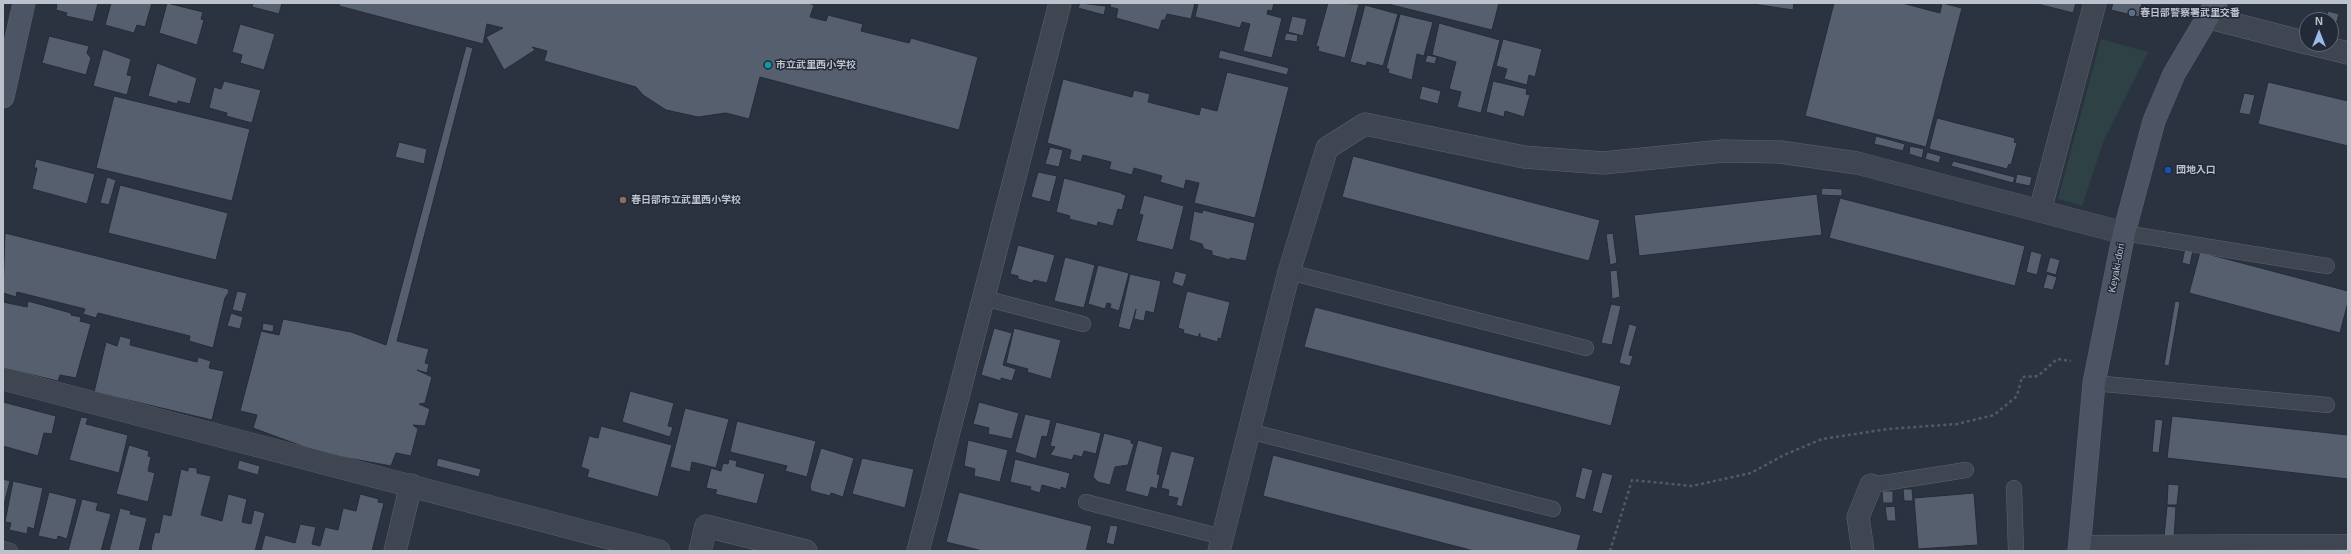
<!DOCTYPE html>
<meta charset="utf-8">
<style>
body{margin:0}
#map{position:relative;width:2351px;height:554px;overflow:hidden;background:#2b3341;font-family:Helvetica,sans-serif}
canvas{display:block}
.frame{position:absolute;inset:0;border:4px solid #bcc1cb;pointer-events:none}
.north{position:absolute;left:2299px;top:12px;width:40px;height:40px;box-sizing:border-box;background:#232a37;border:1px solid #606672;border-radius:50%;rotate:0deg;font-size:11px;font-weight:700;line-height:16px;text-align:center;color:#bcc1cb}
.north::after{content:'';display:block;margin:auto;width:14px;height:18px;background:#9eb8ee;clip-path:polygon(50% 0,100% 100%,50% 72%,0 100%)}
</style>
<div id="map">
<canvas width="2351" height="554"></canvas>
<div class="frame"></div>
<div class="north">N</div>
</div>
<script>
const ctx = document.querySelector('canvas').getContext('2d');
ctx.lineJoin = 'round';
function fillPath(path, color) {
  ctx.fillStyle = color;
  ctx.fill(path, 'evenodd');
}
function poly(rows) {
  const path = new Path2D();
  for (const r of rows) {
    path.moveTo(r[0], r[1]);
    for (let i = 2; i < r.length; i += 2) path.lineTo(r[i], r[i + 1]);
  }
  return path;
}
function strokePath(path, color, width, dash) {
  ctx.strokeStyle = color;
  ctx.lineWidth = width;
  ctx.lineCap = dash ? 'butt' : 'round';
  ctx.setLineDash(dash || []);
  ctx.stroke(path);
}
function label(font, color, halo, rows, align = 'center') {
  ctx.font = font + ' Helvetica,"Noto Sans JP",sans-serif';
  ctx.lineWidth = 3;
  ctx.setLineDash([]);
  ctx.textBaseline = 'middle';
  ctx.strokeStyle = halo;
  ctx.fillStyle = color;
  for (const [text, x, y, turn = 0] of rows) {
    ctx.save();
    ctx.translate(x, y);
    ctx.rotate((+turn || 0) * Math.PI / 180);
    ctx.textAlign = isNaN(turn) ? turn : align;
    if (halo) ctx.strokeText(text, 0, 0);
    ctx.fillText(text, 0, 0);
    ctx.restore();
  }
}
fillPath(poly([
 [2101,39,2148,52,2104,140,2082,206,2058,199]
]), '#2e4144');
const building = poly([
 [57,3,98,3,93,22,66,16,67,13,56,10,57,3],
 [111,3,152,3,145,27,137,25,134,33,105,25,111,3],
 [167,3,203,12,201,19,204,20,197,45,159,33,167,3],
 [253,3,282,3,279,14,252,7,253,3],
 [340,3,808,3,814,5,810,17,826,21,828,15,863,24,861,31,909,43,911,38,978,57,959,130,760,77,749,119,726,113,698,117,666,110,643,95,636,87,544,61,547,51,532,47,535,50,504,70,486,37,503,28,487,24,483,44,339,6,340,3],
 [1080,3,1106,6,1104,15,1078,8,1080,3],
 [1111,3,1195,3,1191,19,1167,14,1165,20,1162,20,1159,30,1116,18,1118,9,1110,7,1111,3],
 [1198,3,1274,3,1272,11,1268,10,1267,14,1282,18,1272,58,1243,51,1250,24,1242,22,1240,28,1195,17,1198,3],
 [1328,3,1359,4,1345,58,1318,51,1319,47,1316,46,1328,3],
 [1384,3,1499,3,1492,30,1384,3],
 [1746,3,1794,3,1793,10,1746,3],
 [1834,3,1902,3,1940,13,1942,3,1962,8,1926,147,1805,116,1834,3],
 [2034,3,2076,3,2073,13,2034,3],
 [2113,3,2142,3,2139,17,2111,10,2113,3],
 [1365,5,1398,14,1383,66,1367,62,1366,66,1350,62,1365,5],
 [2328,11,2339,14,2336,25,2331,23,2331,20,2326,20,2328,11],
 [1400,14,1433,22,1424,56,1417,54,1412,80,1388,73,1389,69,1386,69,1400,14],
 [1292,16,1307,19,1303,36,1288,32,1292,16],
 [1439,23,1500,40,1481,113,1457,107,1461,92,1449,89,1456,62,1432,55,1439,23],
 [240,24,275,34,264,70,240,63,242,55,232,52,240,24],
 [1286,33,1298,35,1297,42,1284,40,1286,33],
 [49,36,89,46,87,53,91,58,86,75,42,63,49,36],
 [1503,39,1542,49,1535,77,1529,75,1527,85,1504,79,1507,69,1496,66,1503,39],
 [466,46,473,48,397,341,429,349,425,363,429,364,427,373,417,370,432,377,425,403,419,404,430,409,425,426,413,425,418,429,411,456,396,453,391,466,321,453,253,428,257,415,240,411,261,331,279,335,283,319,351,332,386,345,466,46],
 [103,49,131,59,127,75,132,76,127,95,93,86,103,49],
 [1220,50,1289,68,1287,75,1218,58,1220,50],
 [1427,55,1437,57,1435,64,1425,62,1427,55],
 [157,63,197,78,190,104,178,101,177,104,148,96,157,63],
 [1227,72,1289,87,1255,218,1194,203,1199,183,1186,180,1184,189,1160,182,1162,176,1134,168,1132,175,1109,169,1111,162,1083,155,1081,162,1069,159,1071,150,1047,143,1063,79,1132,97,1134,90,1150,94,1148,102,1199,115,1201,107,1217,111,1227,72],
 [224,81,261,90,252,123,226,116,227,113,209,108,214,87,221,89,224,81],
 [1493,81,1527,89,1526,94,1530,95,1524,117,1505,111,1504,117,1486,112,1493,81],
 [2268,82,2348,101,2348,146,2258,124,2268,82],
 [1422,86,1441,91,1438,104,1419,99,1422,86],
 [2244,93,2255,95,2250,115,2239,113,2244,93],
 [114,96,250,129,232,201,96,168,114,96],
 [1937,118,2015,138,2014,142,2017,143,2011,165,2009,164,2007,169,1929,149,1937,118],
 [1876,136,1905,144,1903,151,1874,144,1876,136],
 [399,142,427,149,424,164,395,157,399,142],
 [1910,146,1924,149,1922,158,1909,154,1910,146],
 [1050,147,1063,150,1059,167,1045,164,1050,147],
 [1927,152,1941,156,1939,163,1925,159,1927,152],
 [1353,156,1600,220,1589,261,1342,197,1353,156],
 [36,159,95,174,87,204,32,189,37,168,34,168,36,159],
 [1953,161,2015,177,2013,183,1951,166,1953,161],
 [1038,172,1057,176,1050,202,1031,197,1038,172],
 [2017,174,2032,177,2030,186,2015,183,2017,174],
 [107,177,116,180,109,205,100,203,107,177],
 [1064,178,1122,193,1122,194,1126,195,1122,210,1118,209,1113,226,1098,222,1097,226,1069,219,1070,216,1056,212,1064,178],
 [120,185,228,213,216,260,108,233,120,185],
 [1822,188,1842,189,1842,196,1821,195,1822,188],
 [1817,194,1822,235,1639,256,1634,215,1817,194],
 [1144,195,1184,206,1173,250,1136,241,1143,215,1139,214,1144,195],
 [1840,198,2025,246,2015,286,1829,238,1840,198],
 [1203,210,1255,223,1246,261,1230,258,1230,260,1212,255,1212,251,1204,249,1202,244,1189,240,1194,211,1202,213,1203,210],
 [5,233,228,289,229,292,225,298,213,348,189,341,190,336,98,313,96,318,83,314,85,309,17,292,16,297,3,293,5,233],
 [1613,233,1617,263,1610,265,1606,234,1613,233],
 [2186,243,2194,245,2190,265,2182,263,2186,243],
 [1018,245,1055,255,1047,283,1034,280,1032,283,1018,279,1018,276,1010,274,1018,245],
 [2031,251,2042,254,2037,275,2026,272,2031,251],
 [2200,252,2348,291,2348,302,2340,333,2189,293,2200,252],
 [1065,257,1095,265,1084,308,1054,301,1065,257],
 [2050,257,2060,260,2056,275,2046,272,2050,257],
 [1098,265,1129,273,1119,311,1110,308,1111,304,1107,303,1105,309,1088,304,1098,265],
 [1617,270,1620,297,1612,299,1610,271,1617,270],
 [1175,271,1187,274,1183,287,1172,283,1175,271],
 [1130,274,1161,281,1154,313,1146,311,1144,321,1134,319,1136,309,1130,330,1118,327,1130,274],
 [2047,274,2057,277,2053,290,2043,288,2047,274],
 [237,291,247,293,242,312,232,310,237,291],
 [1187,291,1230,302,1221,339,1218,338,1218,342,1200,337,1200,333,1198,337,1183,333,1184,330,1178,328,1187,291],
 [28,301,71,313,71,315,81,317,80,321,91,324,76,378,60,375,58,381,3,368,3,302,27,307,28,301],
 [2175,301,2180,302,2169,366,2164,365,2175,301],
 [1611,304,1621,306,1612,345,1601,343,1611,304],
 [1315,307,1621,386,1611,426,1304,347,1315,307],
 [231,313,243,317,240,329,227,326,231,313],
 [263,323,274,325,273,332,262,330,263,323],
 [1629,324,1637,326,1629,355,1633,356,1630,366,1619,363,1629,324],
 [994,328,1012,333,1003,365,1016,369,1012,381,1001,378,1001,381,981,375,994,328],
 [1014,328,1061,340,1051,379,1027,372,1028,369,1006,363,1014,328],
 [120,336,131,339,130,345,197,362,198,357,211,361,209,368,224,371,212,420,94,392,106,342,117,346,120,336],
 [630,391,674,403,668,426,673,427,670,437,622,422,630,391],
 [3,402,56,416,52,434,44,433,38,456,3,446,3,402],
 [979,402,1019,413,1012,439,988,434,989,428,973,424,979,402],
 [685,408,729,419,716,468,692,462,690,472,670,467,685,408],
 [1025,414,1051,420,1047,437,1042,436,1036,459,1015,452,1025,414],
 [2172,416,2348,435,2348,479,2167,458,2172,416],
 [81,417,88,418,86,424,128,435,119,473,69,460,81,417],
 [2155,419,2163,420,2159,453,2152,452,2155,419],
 [737,421,816,441,807,477,785,471,787,466,730,452,737,421],
 [1056,422,1101,433,1096,454,1084,451,1082,457,1074,455,1072,460,1050,455,1055,447,1050,446,1056,422],
 [601,426,672,445,658,497,587,477,589,470,581,467,589,436,598,438,601,426],
 [1104,433,1131,440,1131,443,1134,444,1128,465,1115,467,1110,485,1098,482,1093,477,1104,433],
 [968,440,1008,450,1000,482,974,476,975,469,964,466,968,440],
 [1138,440,1163,447,1157,474,1160,475,1157,489,1151,487,1148,497,1125,491,1138,440],
 [129,445,149,451,148,456,151,457,148,471,155,473,148,502,116,494,129,445],
 [821,448,854,458,843,497,831,493,830,496,811,491,810,486,821,448],
 [1171,451,1195,457,1182,507,1176,505,1178,498,1168,496,1169,490,1161,488,1171,451],
 [1273,455,1581,535,1577,551,1474,551,1263,496,1273,455],
 [438,458,481,469,479,477,436,466,438,458],
 [862,458,914,469,905,508,852,494,862,458],
 [729,459,737,461,736,466,765,474,757,504,715,494,717,490,706,488,711,468,721,471,723,463,728,464,729,459],
 [1015,459,1070,473,1066,489,1061,487,1061,490,1042,485,1040,493,1030,490,1031,487,1010,482,1015,459],
 [239,460,260,466,258,475,237,469,239,460],
 [188,467,197,468,197,473,211,476,201,515,222,521,228,494,247,499,242,522,251,524,254,510,265,513,255,551,152,551,151,548,155,532,159,533,163,514,171,516,181,469,188,471,188,467],
 [1582,467,1593,470,1585,500,1575,497,1582,467],
 [1602,472,1613,475,1602,514,1592,511,1602,472],
 [3,479,10,481,3,508,3,479],
 [13,481,43,488,34,529,28,527,27,534,9,530,11,523,5,522,13,481],
 [2168,484,2179,485,2177,505,2167,505,2168,484],
 [1903,489,1912,489,1913,501,1904,501,1903,489],
 [1882,491,1893,491,1893,503,1883,503,1882,491],
 [49,492,77,499,67,539,58,536,57,540,38,536,49,492],
 [959,492,1092,526,1086,551,983,551,946,542,959,492],
 [1974,493,1978,545,1918,549,1914,498,1974,493],
 [360,494,379,499,378,502,384,503,372,551,261,551,265,535,295,543,300,524,316,527,312,544,320,546,325,527,338,530,343,508,356,511,360,494],
 [82,499,98,503,96,510,111,514,101,551,68,551,82,499],
 [1895,506,1896,521,1887,521,1885,507,1895,506],
 [2167,506,2176,507,2174,538,2164,537,2167,506],
 [120,508,131,511,130,514,147,518,139,551,109,551,120,508],
 [1110,525,1118,526,1114,545,1106,543,1110,525]
]);
fillPath(building, '#565f6e');
strokePath(building, '#252c39', 1);
const lane = poly([
 [2124,233,2327,266],
 [1289,272,1586,348],
 [984,298,1083,324],
 [2094,383,2327,405],
 [1249,431,1553,509],
 [1871,485,1966,470],
 [2014,488,2016,551],
 [1086,502,1222,537],
 [2080,543,2348,542],
 [3,549,10,551]
]);
const street = poly([
 [2206,17,2307,43],
 [2312,44,2348,53],
 [2040,211,2095,3],
 [3,379,659,551],
 [395,551,411,485],
 [700,551,706,526,806,551],
 [918,551,1060,3],
 [1219,551,1289,272,1327,148,1365,124,1524,157,1603,163,1723,151,1780,152,1857,163,2124,233],
 [1863,551,1858,517,1871,485]
]);
const secondary = poly([
 [3,97,24,3],
 [2079,551,2094,383,2124,233,2154,121,2174,74,2216,3]
]);
strokePath(lane, '#5d636f', 16);
strokePath(street, '#5d636f', 23);
strokePath(secondary, '#5d636f', 23);
strokePath(poly([
 [1610,551,1632,480,1692,486,1751,473,1784,455,1822,439,1888,429,1957,424,1994,415,2017,396,2022,377,2038,376,2057,359,2071,361]
]), '#4d5d61', 2.5, [3, 3]);
strokePath(lane, '#3f4551', 15);
strokePath(street, '#3f4551', 22);
strokePath(secondary, '#4d5464', 22);
for (const [x, y, r, color] of [
 [2132,13,4,"#5c6f8a"],
 [768,65,4,"#0f9aa8"],
 [2168,170,4,"#1a4fb4"],
 [623,200,4,"#8d6e63"]
]) {
  const dot = new Path2D();
  dot.arc(x, y, r, 0, 2 * Math.PI);
  ctx.fillStyle = color;
  ctx.fill(dot);
  strokePath(dot, '#232a37', 1.5);
}
label('bold 10px', '#bcc1cb', '#232a37', [
 ["春日部警察署武里交番",2140,13],
 ["市立武里西小学校",776,65],
 ["団地入口",2176,170],
 ["春日部市立武里西小学校",631,200]
], 'left');
label('10px', '#bcc1cb', '#232a37', [
 ["Keyaki-dori",2117,268,-79]
]);
</script>
